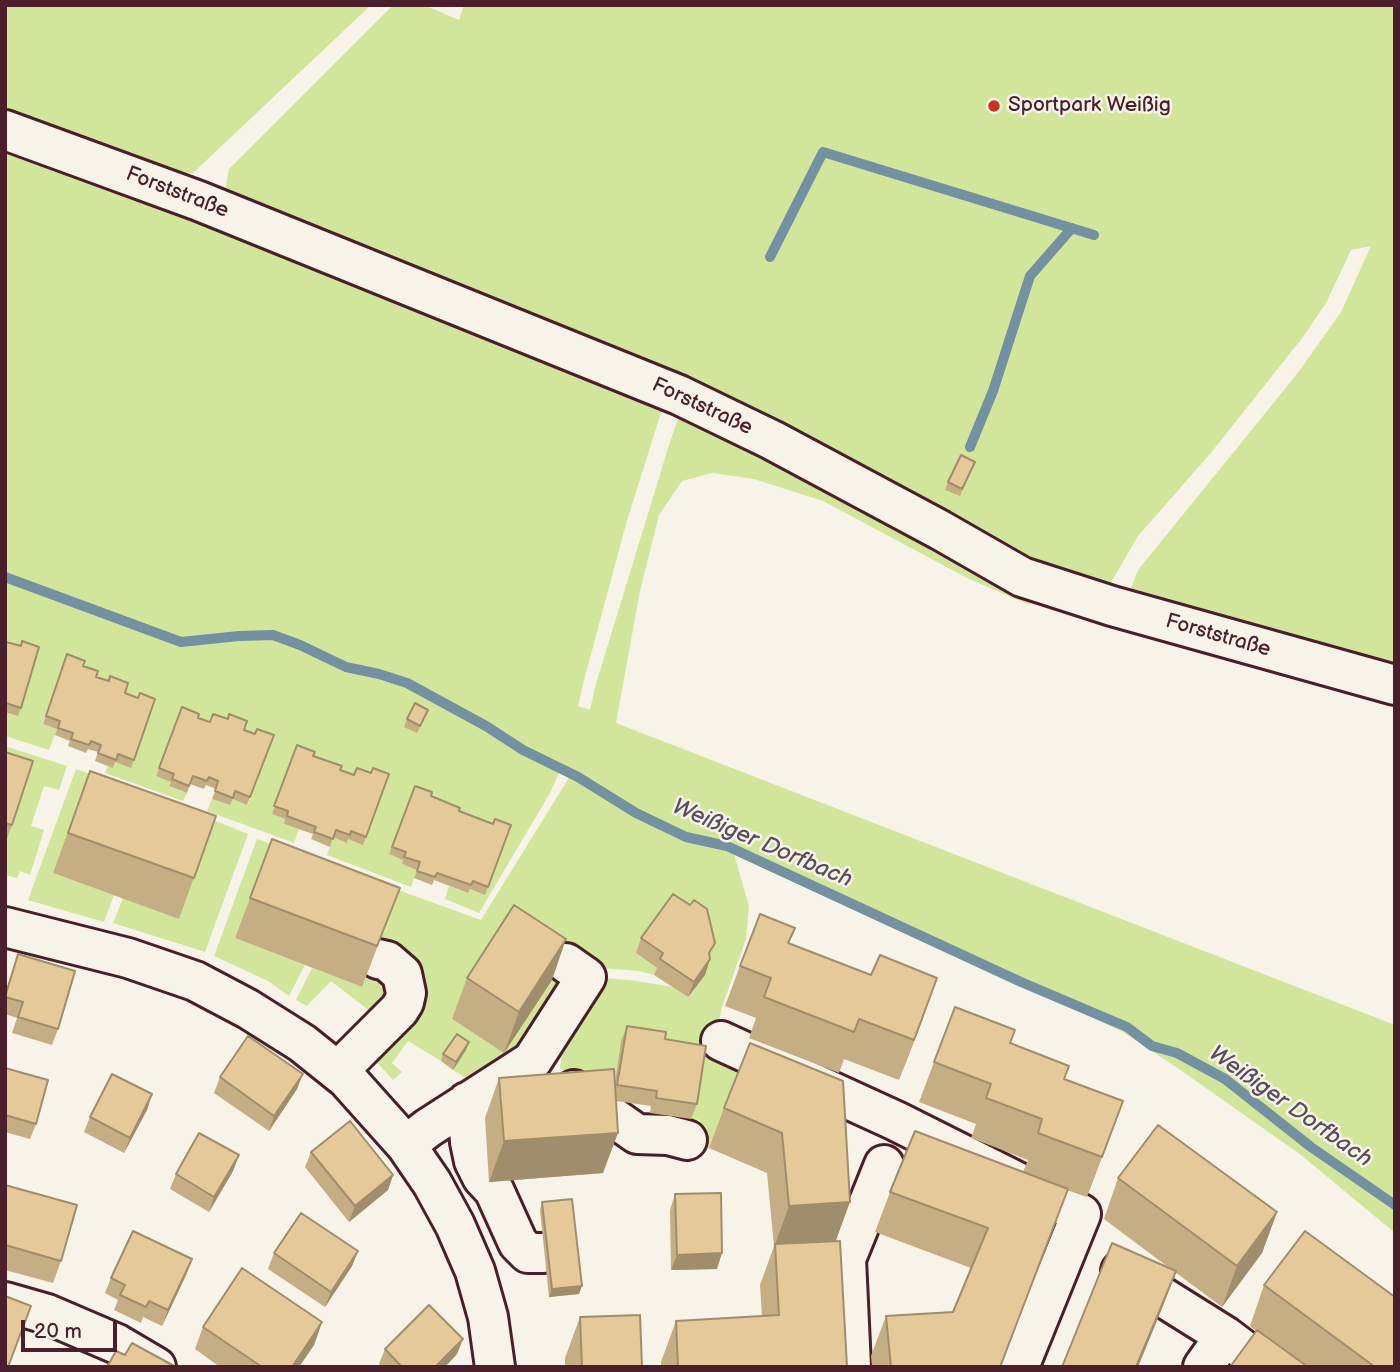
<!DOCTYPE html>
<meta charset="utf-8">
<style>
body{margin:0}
#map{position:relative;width:1400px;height:1372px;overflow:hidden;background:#f7f3e8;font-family:"Balsamiq Sans",sans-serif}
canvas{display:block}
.frame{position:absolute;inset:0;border:7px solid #4a1f2b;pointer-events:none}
.scale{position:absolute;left:21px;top:1320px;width:96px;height:32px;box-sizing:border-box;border:4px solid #4a1f2b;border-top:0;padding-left:9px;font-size:21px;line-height:24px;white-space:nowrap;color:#4a1f2b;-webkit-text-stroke:5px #f7f3e8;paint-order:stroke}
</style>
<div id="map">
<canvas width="1400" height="1372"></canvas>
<div class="frame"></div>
<div class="scale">20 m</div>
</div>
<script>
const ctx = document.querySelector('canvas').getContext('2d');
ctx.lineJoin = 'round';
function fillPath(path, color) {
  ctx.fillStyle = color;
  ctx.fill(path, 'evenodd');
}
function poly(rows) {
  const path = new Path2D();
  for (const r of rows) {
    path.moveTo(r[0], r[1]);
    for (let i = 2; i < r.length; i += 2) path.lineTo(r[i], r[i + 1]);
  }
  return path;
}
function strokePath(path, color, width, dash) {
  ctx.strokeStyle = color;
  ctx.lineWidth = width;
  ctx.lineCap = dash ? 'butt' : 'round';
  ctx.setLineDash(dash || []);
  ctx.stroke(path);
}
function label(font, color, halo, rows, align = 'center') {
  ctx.font = font + ' "Balsamiq Sans",sans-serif';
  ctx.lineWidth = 5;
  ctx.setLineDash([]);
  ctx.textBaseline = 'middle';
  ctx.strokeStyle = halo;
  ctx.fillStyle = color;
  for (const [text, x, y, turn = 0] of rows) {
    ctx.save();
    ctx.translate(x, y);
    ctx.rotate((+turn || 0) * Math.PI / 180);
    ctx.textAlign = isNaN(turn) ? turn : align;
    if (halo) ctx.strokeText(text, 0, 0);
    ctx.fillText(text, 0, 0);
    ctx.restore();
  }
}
fillPath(poly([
 [5,5,371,5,193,173,160,175,5,118],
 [393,5,424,5,459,20,464,5,1395,5,1395,669,1129,593,1138,570,1297,374,1341,312,1371,246,1351,250,1326,303,1303,337,1210,454,1138,536,1109,586,1063,577,1015,556,849,464,834,486,975,570,1033,598,1030,605,969,579,823,501,754,479,712,473,682,481,659,515,640,591,616,723,1395,1025,1395,1233,1301,1155,1179,1069,1123,1032,733,850,749,906,746,939,722,1007,715,1040,721,1049,742,1057,735,1084,709,1148,690,1159,700,1120,691,1119,700,1061,659,1054,660,1047,621,1042,612,1100,628,1103,626,1117,560,1068,563,1041,581,1007,601,978,630,980,673,987,688,997,705,975,703,968,710,958,701,924,689,915,685,921,667,909,636,953,658,969,654,975,639,971,599,968,562,944,549,964,573,980,528,1047,472,1082,453,1070,466,1050,454,1042,441,1061,408,1041,392,1063,402,1072,393,1080,371,1056,398,1027,416,1002,418,978,414,964,406,954,395,945,381,938,384,928,257,880,235,938,305,965,289,996,268,981,214,956,257,839,481,920,570,776,559,773,550,793,479,913,445,899,449,886,467,893,470,889,485,894,508,832,493,827,490,832,456,819,457,815,428,804,429,800,412,794,389,854,403,860,402,864,417,870,411,887,327,855,333,837,347,842,348,839,363,844,386,782,371,776,368,781,354,776,351,783,338,778,339,774,310,764,311,759,294,753,272,814,285,819,284,824,299,829,294,843,207,811,212,799,230,805,233,799,248,804,271,743,255,737,252,742,241,738,244,729,227,722,225,727,210,722,207,730,195,726,196,721,179,715,156,776,171,782,170,787,187,793,183,801,105,773,108,766,113,767,115,762,131,767,152,707,137,701,135,705,122,701,125,691,108,684,106,689,93,685,95,679,80,673,82,668,65,662,43,723,57,729,49,750,5,736,5,712,18,715,36,655,20,649,18,654,5,650,5,146,185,209,406,295,664,403,626,524,583,684,578,706,590,710,595,687,669,445,680,413,696,389,457,289,233,202,225,191,229,169],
 [500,946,551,980,503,1052,452,1019],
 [5,746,67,766,59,790,44,786,31,826,44,830,30,875,20,871,17,878,5,875],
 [76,769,163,800,248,834,205,952,113,923,123,898,76,812,53,873,114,895,104,922,28,900],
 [312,968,362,987,369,970,390,985,386,996,371,1012,331,981,307,1006,296,1000]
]), '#d2e69b');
strokePath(poly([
 [770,257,823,152,1094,235],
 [970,447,993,391,1030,276,1072,228],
 [5,577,181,642,239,636,273,635,300,645,346,667,379,674,407,683,486,726,523,750,578,777,636,813,686,837,727,846,1021,982,1127,1027,1152,1046,1177,1053,1225,1079,1311,1147,1395,1205]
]), '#7391a0', 10);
const minor = poly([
 [5,130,199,201,679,395,772,440,940,530,1022,577,1112,606,1395,685],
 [5,927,128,958,195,981,248,1009,302,1043,347,1079,406,1145,432,1183,455,1225,475,1271,488,1317,495,1367],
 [721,1041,896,1121,1081,1214,1019,1367],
 [338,1071,399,1010,404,1002,406,993,402,974,387,961,378,959],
 [574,1090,637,1134,668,1135,687,1140],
 [467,1102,470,1142,474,1161,482,1177,494,1190,518,1243,528,1253,544,1253],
 [406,1145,428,1128,532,1061,586,977,566,963],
 [1121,1271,1225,1336,1266,1367],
 [5,1302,47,1314,117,1344,156,1367],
 [851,1367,846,1259,884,1165],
 [1203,1367,1225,1336]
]);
strokePath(minor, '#4a1f2b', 44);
strokePath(minor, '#f7f3e8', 38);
fillPath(poly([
 [975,462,960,496,945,490,948,482],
 [5,643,21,708,18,716,5,712],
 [67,654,96,677,125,693,138,698,155,699,131,768,115,762,113,768,95,761,98,752,88,749,86,753,68,746,70,741,55,735,57,729,43,724],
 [182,707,198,718,210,722,244,730,255,734,274,735,247,805,233,799,230,805,212,799,216,789,206,785,204,789,190,784,187,793,169,786,171,782,156,776],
 [428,710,417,733,404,727,407,719],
 [297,745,313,756,340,770,354,775,371,773,389,774,363,845,348,839,347,843,333,837,330,847,311,839,313,834,284,824,285,819,272,814],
 [5,752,12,825,5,844],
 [90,771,216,816,179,919,53,873],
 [415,786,431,796,459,811,493,824,511,825,485,895,470,889,468,893,434,880,432,885,414,878,417,870,402,864,403,860,389,854],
 [272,839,400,888,362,987,235,938],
 [641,938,710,958,705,975,688,997,654,975,657,968,636,953],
 [789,944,923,1018,899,1080,844,1059,839,1073,749,1038,756,1018,725,1006,740,966],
 [18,954,58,1029,52,1045,12,1033,17,1018,5,1014,5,993],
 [467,978,552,980,504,1053,452,1019],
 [627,1026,665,1039,697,1104,691,1119,650,1113,651,1106,616,1101,603,1173,489,1182,485,1118,499,1078,615,1082,621,1041],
 [750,1043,836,1241,847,1367,661,1367,661,1362,676,1321,762,1316,760,1285,774,1246,767,1173,709,1148,724,1108],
 [466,1050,453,1070,441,1061,443,1054],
 [934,1062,1064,1079,1108,1142,1087,1197,1067,1190,1001,1367,872,1367,871,1356,886,1316,953,1312,971,1268,875,1232,890,1192,1023,1172,1028,1160,971,1138,976,1124,919,1102],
 [5,1068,36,1124,30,1139,5,1132],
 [220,1077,297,1089,269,1131,214,1093],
 [152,1094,147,1110,124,1153,84,1132,90,1117],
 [311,1152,393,1175,388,1190,349,1222,305,1167],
 [239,1155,233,1171,209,1212,170,1189,176,1174],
 [1118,1178,1277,1212,1262,1253,1222,1307,1175,1272,1161,1311,1168,1267,1104,1219],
 [5,1185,61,1261,53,1283,5,1270],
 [675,1194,717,1269,671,1270,670,1210],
 [542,1202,579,1294,549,1297,540,1210],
 [358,1251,352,1266,325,1307,268,1269,274,1253],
 [192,1259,186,1275,162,1326,143,1317,141,1323,114,1310,118,1300,105,1293,111,1278],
 [1264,1285,1395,1367,1230,1367,1256,1331,1250,1326],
 [580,1317,642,1367,565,1367,565,1358],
 [322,1322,314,1345,299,1367,220,1367,195,1349,203,1327],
 [385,1349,457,1354,445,1367,382,1367,379,1364]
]), '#c5ad84');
fillPath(poly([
 [566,939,552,980,504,1053,519,1012],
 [710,959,705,975,688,997,694,982],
 [937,978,923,1018,899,1080,914,1040],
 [469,1042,466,1050,453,1070,456,1062],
 [303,1074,297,1089,269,1131,274,1116],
 [152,1094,147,1110,124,1153,130,1138],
 [618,1133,603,1173,489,1182,504,1141],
 [239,1155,233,1171,209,1212,214,1197],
 [393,1175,388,1190,349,1222,355,1206],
 [850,1202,835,1243,774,1247,789,1206],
 [1277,1212,1262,1253,1222,1307,1237,1266],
 [358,1251,352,1266,325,1307,331,1292],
 [722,1253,717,1269,671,1270,677,1255],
 [192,1259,186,1275,162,1326,168,1310],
 [1176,1271,1161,1311,1138,1367,1136,1367],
 [582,1286,579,1294,549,1297,552,1289],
 [322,1322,314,1345,299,1367,292,1367],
 [463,1339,457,1354,445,1367,435,1367]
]), '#a08d6b');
const building = poly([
 [961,455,975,462,962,489,948,482,961,455],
 [22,641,39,647,21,708,6,703,5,704,5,643,6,642,21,646,22,641],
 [67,654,85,661,83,666,98,671,96,677,109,681,110,676,128,683,125,693,138,698,140,693,155,699,134,760,118,754,116,760,98,753,101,745,91,741,89,745,71,739,73,733,58,728,60,721,46,716,67,654],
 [415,703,428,710,420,726,407,719,415,703],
 [182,707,199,714,198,718,210,722,213,714,228,719,229,714,247,721,244,730,255,734,257,729,274,735,250,797,235,791,233,798,215,791,218,781,209,777,207,781,193,776,189,786,172,779,174,774,159,768,182,707],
 [297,745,315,752,313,756,342,766,340,770,354,775,357,768,371,773,373,768,389,774,366,837,351,831,350,835,336,830,333,839,314,832,316,827,287,816,288,811,274,806,297,745],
 [5,752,33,761,12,825,5,823,5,752],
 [90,771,216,816,194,878,68,833,90,771],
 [415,786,432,792,431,796,460,808,459,811,493,824,495,819,511,825,488,887,473,881,471,885,437,873,435,877,417,871,420,862,404,857,406,852,392,847,415,786],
 [272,839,400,888,377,946,250,898,272,839],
 [673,894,690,905,694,900,707,909,715,943,709,953,710,959,694,982,660,959,663,953,641,938,673,894],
 [514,905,566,939,519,1012,467,978,514,905],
 [760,914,795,928,788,943,871,975,880,955,937,978,914,1040,859,1019,854,1032,764,997,771,978,740,966,760,914],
 [18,954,75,971,58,1029,18,1017,23,1002,5,997,18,954],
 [955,1007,1015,1030,1010,1043,1069,1066,1064,1079,1123,1101,1102,1157,1038,1133,1042,1119,986,1098,991,1084,934,1062,955,1007],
 [627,1026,666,1032,665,1039,706,1046,697,1104,656,1098,657,1091,617,1085,627,1026],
 [457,1034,469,1042,456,1062,443,1054,457,1034],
 [248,1036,303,1074,274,1116,220,1077,248,1036],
 [750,1043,843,1081,850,1202,789,1206,782,1133,724,1108,750,1043],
 [5,1068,48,1080,36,1124,5,1115,5,1068],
 [614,1069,618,1133,504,1141,499,1078,614,1069],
 [112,1074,152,1094,130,1138,90,1117,112,1074],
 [350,1121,393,1175,355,1206,311,1152,350,1121],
 [1158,1125,1277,1212,1237,1266,1118,1178,1158,1125],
 [915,1131,1068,1189,1000,1367,891,1367,886,1316,953,1312,988,1228,890,1192,915,1131],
 [199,1133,239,1155,214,1197,176,1174,199,1133],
 [5,1185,77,1205,61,1261,5,1245,5,1185],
 [721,1193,722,1253,677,1255,675,1194,721,1193],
 [572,1199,582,1286,552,1289,542,1202,572,1199],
 [301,1213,358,1251,331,1292,274,1253,301,1213],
 [133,1231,192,1259,168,1310,149,1301,146,1307,120,1295,125,1285,111,1278,133,1231],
 [1305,1231,1395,1297,1395,1367,1375,1367,1264,1285,1305,1231],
 [840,1241,847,1367,678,1367,676,1321,779,1315,775,1244,840,1241],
 [1112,1243,1176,1271,1136,1367,1062,1367,1112,1243],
 [242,1268,322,1322,292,1367,262,1367,203,1327,242,1268],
 [5,1296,31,1306,8,1367,5,1367,5,1296],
 [429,1305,463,1339,435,1367,402,1367,385,1349,429,1305],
 [640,1315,642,1367,582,1367,580,1317,640,1315],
 [1257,1330,1308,1367,1230,1367,1257,1330],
 [132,1343,176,1367,107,1367,116,1351,125,1355,132,1343]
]);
fillPath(building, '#e5c999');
strokePath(building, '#a08d6b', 2);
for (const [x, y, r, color] of [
 [994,106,7,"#c8321e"]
]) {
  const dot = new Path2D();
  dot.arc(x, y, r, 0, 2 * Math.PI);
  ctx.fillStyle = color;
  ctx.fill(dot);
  strokePath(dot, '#f7f3e8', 2.5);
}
label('21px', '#4a1f2b', '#f7f3e8', [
 ["Sportpark Weißig",1008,106]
], 'left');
label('21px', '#4a1f2b', '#f7f3e8', [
 ["Forststraße",177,193,21],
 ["Forststraße",702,407,25],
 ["Forststraße",1218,636,16]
]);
label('italic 23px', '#5b4e5c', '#f7f3e8', [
 ["Weißiger Dorfbach",762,844,23],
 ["Weißiger Dorfbach",1290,1107,35]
]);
</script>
